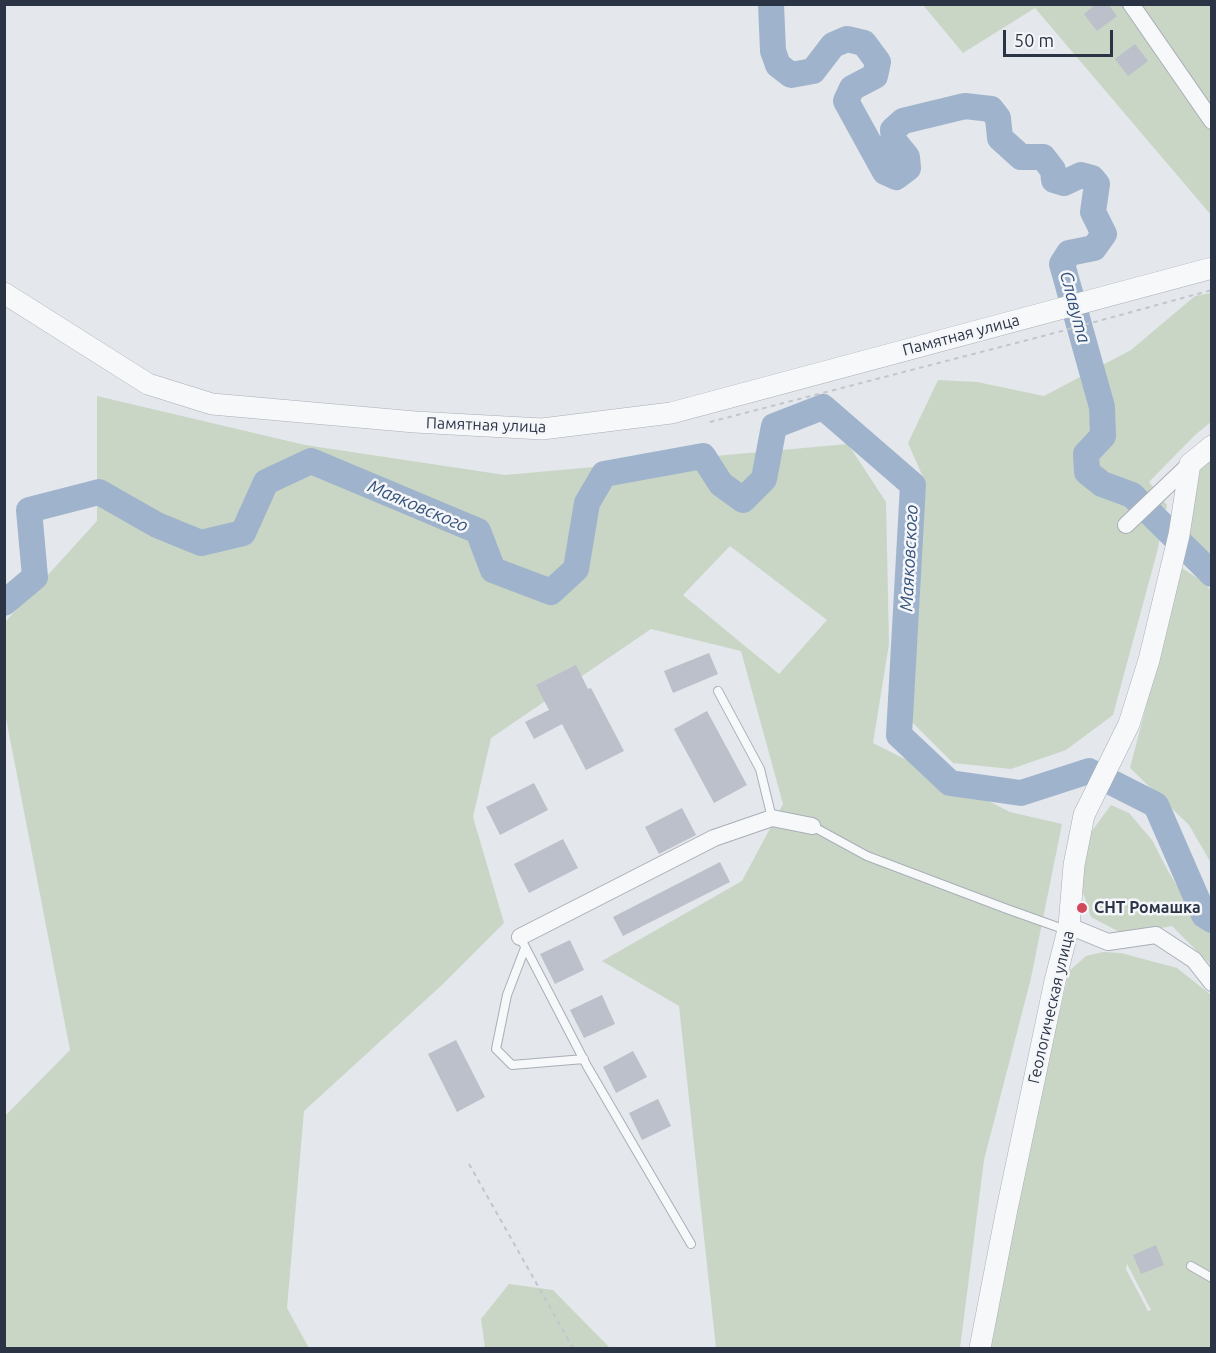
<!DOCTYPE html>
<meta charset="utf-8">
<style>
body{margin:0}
#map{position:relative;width:1216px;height:1353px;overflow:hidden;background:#e4e7ec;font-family:Ubuntu,sans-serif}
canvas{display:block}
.frame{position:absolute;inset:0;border:6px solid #2b3445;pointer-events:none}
.scale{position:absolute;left:1003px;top:30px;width:110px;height:27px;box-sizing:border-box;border:3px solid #2b3445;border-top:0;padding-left:8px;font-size:18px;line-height:21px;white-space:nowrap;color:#2b3445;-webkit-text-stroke:4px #f4f6f9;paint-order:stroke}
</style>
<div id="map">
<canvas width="1216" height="1353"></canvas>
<div class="frame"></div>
<div class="scale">50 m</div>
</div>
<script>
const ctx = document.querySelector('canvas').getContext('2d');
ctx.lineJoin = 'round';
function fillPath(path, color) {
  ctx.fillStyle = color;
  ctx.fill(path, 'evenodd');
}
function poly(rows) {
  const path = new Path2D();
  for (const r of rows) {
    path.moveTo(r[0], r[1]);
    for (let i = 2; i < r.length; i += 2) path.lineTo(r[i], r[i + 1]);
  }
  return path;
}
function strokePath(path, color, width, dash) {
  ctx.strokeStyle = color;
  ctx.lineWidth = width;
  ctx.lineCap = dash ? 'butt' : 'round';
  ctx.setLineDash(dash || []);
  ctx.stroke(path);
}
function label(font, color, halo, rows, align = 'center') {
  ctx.font = font + ' Ubuntu,sans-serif';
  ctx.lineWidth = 5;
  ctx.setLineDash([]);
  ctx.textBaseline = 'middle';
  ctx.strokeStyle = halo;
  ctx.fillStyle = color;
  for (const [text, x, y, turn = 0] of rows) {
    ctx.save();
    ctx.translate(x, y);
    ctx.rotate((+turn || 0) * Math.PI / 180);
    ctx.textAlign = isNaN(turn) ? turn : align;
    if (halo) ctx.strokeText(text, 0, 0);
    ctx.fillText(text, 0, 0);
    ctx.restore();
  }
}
fillPath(poly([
 [923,5,1211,5,1211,215,1035,8,963,53],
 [1211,293,1211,422,1195,435,1149,482,1167,505,1157,552,1113,715,1066,750,1011,769,953,763,912,722,911,679,914,616,926,484,908,443,938,380,977,382,1044,396,1131,350,1195,296],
 [97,396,305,445,505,475,848,444,886,502,889,644,873,743,1010,812,1062,824,1031,978,984,1160,960,1348,716,1348,679,1006,602,961,742,881,783,804,741,651,651,629,491,738,473,817,504,923,443,984,304,1111,287,1308,309,1348,5,1348,4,1117,70,1050,5,713,5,622,97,521],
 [730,546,827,620,779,674,683,595],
 [1211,446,1211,583,1179,535,1190,464],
 [1182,568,1205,583,1211,591,1211,863,1189,825,1130,768],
 [1111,805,1129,813,1152,840,1168,871,1189,905,1211,925,1211,965,1172,926,1125,935,1091,917,1079,880,1086,839],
 [1103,952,1121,953,1177,968,1211,995,1211,1348,989,1348,1024,1168,1069,971,1086,956],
 [1127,1264,1151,1310,1148,1311,1126,1269],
 [509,1284,553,1290,610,1348,485,1348,481,1319]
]), '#c9d6c5');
strokePath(poly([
 [771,4,773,51,778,65,791,75,813,71,833,45,847,39,864,43,878,62,875,76,852,88,846,101,885,172,896,177,908,168,907,157,894,141,893,130,903,121,965,106,991,109,998,118,1000,138,1021,157,1043,157,1053,170,1054,180,1064,183,1081,175,1092,178,1097,184,1093,212,1104,234,1094,248,1069,253,1062,264,1102,407,1103,436,1086,454,1087,472,1102,484,1132,495,1212,574],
 [4,603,35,577,29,510,99,492,157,525,201,543,243,533,266,482,311,461,478,531,493,570,551,592,576,569,587,503,604,474,703,456,721,484,743,500,764,479,774,426,823,407,913,485,899,735,950,783,1021,793,1089,771,1156,805,1204,915,1212,920]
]), '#9fb4cc', 26);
fillPath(poly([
 [1096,4,1108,4,1117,16,1097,31,1084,14],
 [1135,44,1148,61,1128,76,1115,59],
 [709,653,718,674,673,693,664,671],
 [576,665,588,689,591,688,624,751,586,770,562,724,534,739,525,722,549,710,536,685],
 [707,711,747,785,714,803,674,729],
 [534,783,548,810,500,835,486,807],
 [682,808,696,835,659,854,645,827],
 [563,839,578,868,529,893,514,864],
 [720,862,730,882,623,936,613,917],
 [570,940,584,970,555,984,540,954],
 [602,995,615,1024,584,1038,570,1010],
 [456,1040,485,1097,457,1112,428,1054],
 [633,1051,647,1077,616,1093,603,1067],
 [658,1099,671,1126,642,1140,629,1113],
 [1156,1245,1164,1265,1141,1274,1133,1255]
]), '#bbc0ca');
const service = poly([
 [718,691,760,769,772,818],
 [812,826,867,856,1007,909,1066,930],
 [520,937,587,1066,691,1244],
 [525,948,507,995,496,1049,512,1065,584,1059],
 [1191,1266,1212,1278]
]);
const minor = poly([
 [1131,4,1212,121],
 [1126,525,1190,464],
 [1069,926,1108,942,1156,935,1194,960,1212,983],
 [520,937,714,838,772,818,812,826]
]);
const tertiary = poly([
 [4,293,148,384,212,404,415,422,542,429,671,413,1212,268],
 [980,1348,1006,1214,1055,981,1069,926,1074,865,1084,815,1129,724,1149,660,1179,535,1190,464,1212,446]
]);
strokePath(service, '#a9aeb7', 10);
strokePath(minor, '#a9aeb7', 18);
strokePath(tertiary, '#a9aeb7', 22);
strokePath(poly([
 [710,422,1047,335,1212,290],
 [469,1164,573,1348]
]), '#c2c5cb', 2, [4.5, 4.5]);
strokePath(service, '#f7f8fa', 8);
strokePath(minor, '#f7f8fa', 16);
strokePath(tertiary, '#f7f8fa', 21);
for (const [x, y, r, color] of [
 [1082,908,6,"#d1495b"]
]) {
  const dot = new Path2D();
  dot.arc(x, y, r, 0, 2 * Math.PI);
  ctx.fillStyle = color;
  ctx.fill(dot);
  strokePath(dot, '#f4f6f9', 2);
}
label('16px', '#2b3445', '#f4f6f9', [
 ["Памятная улица",961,335,-15],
 ["Памятная улица",486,425,2],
 ["Геологическая улица",1051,1007,-77]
]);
label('bold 16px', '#2b3445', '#f4f6f9', [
 ["СНТ Ромашка",1094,908]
], 'left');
label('italic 18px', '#34527a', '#f4f6f9', [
 ["Славута",1075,307,75],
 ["Маяковского",418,506,23],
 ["Маяковского",909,558,-87]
]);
</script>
